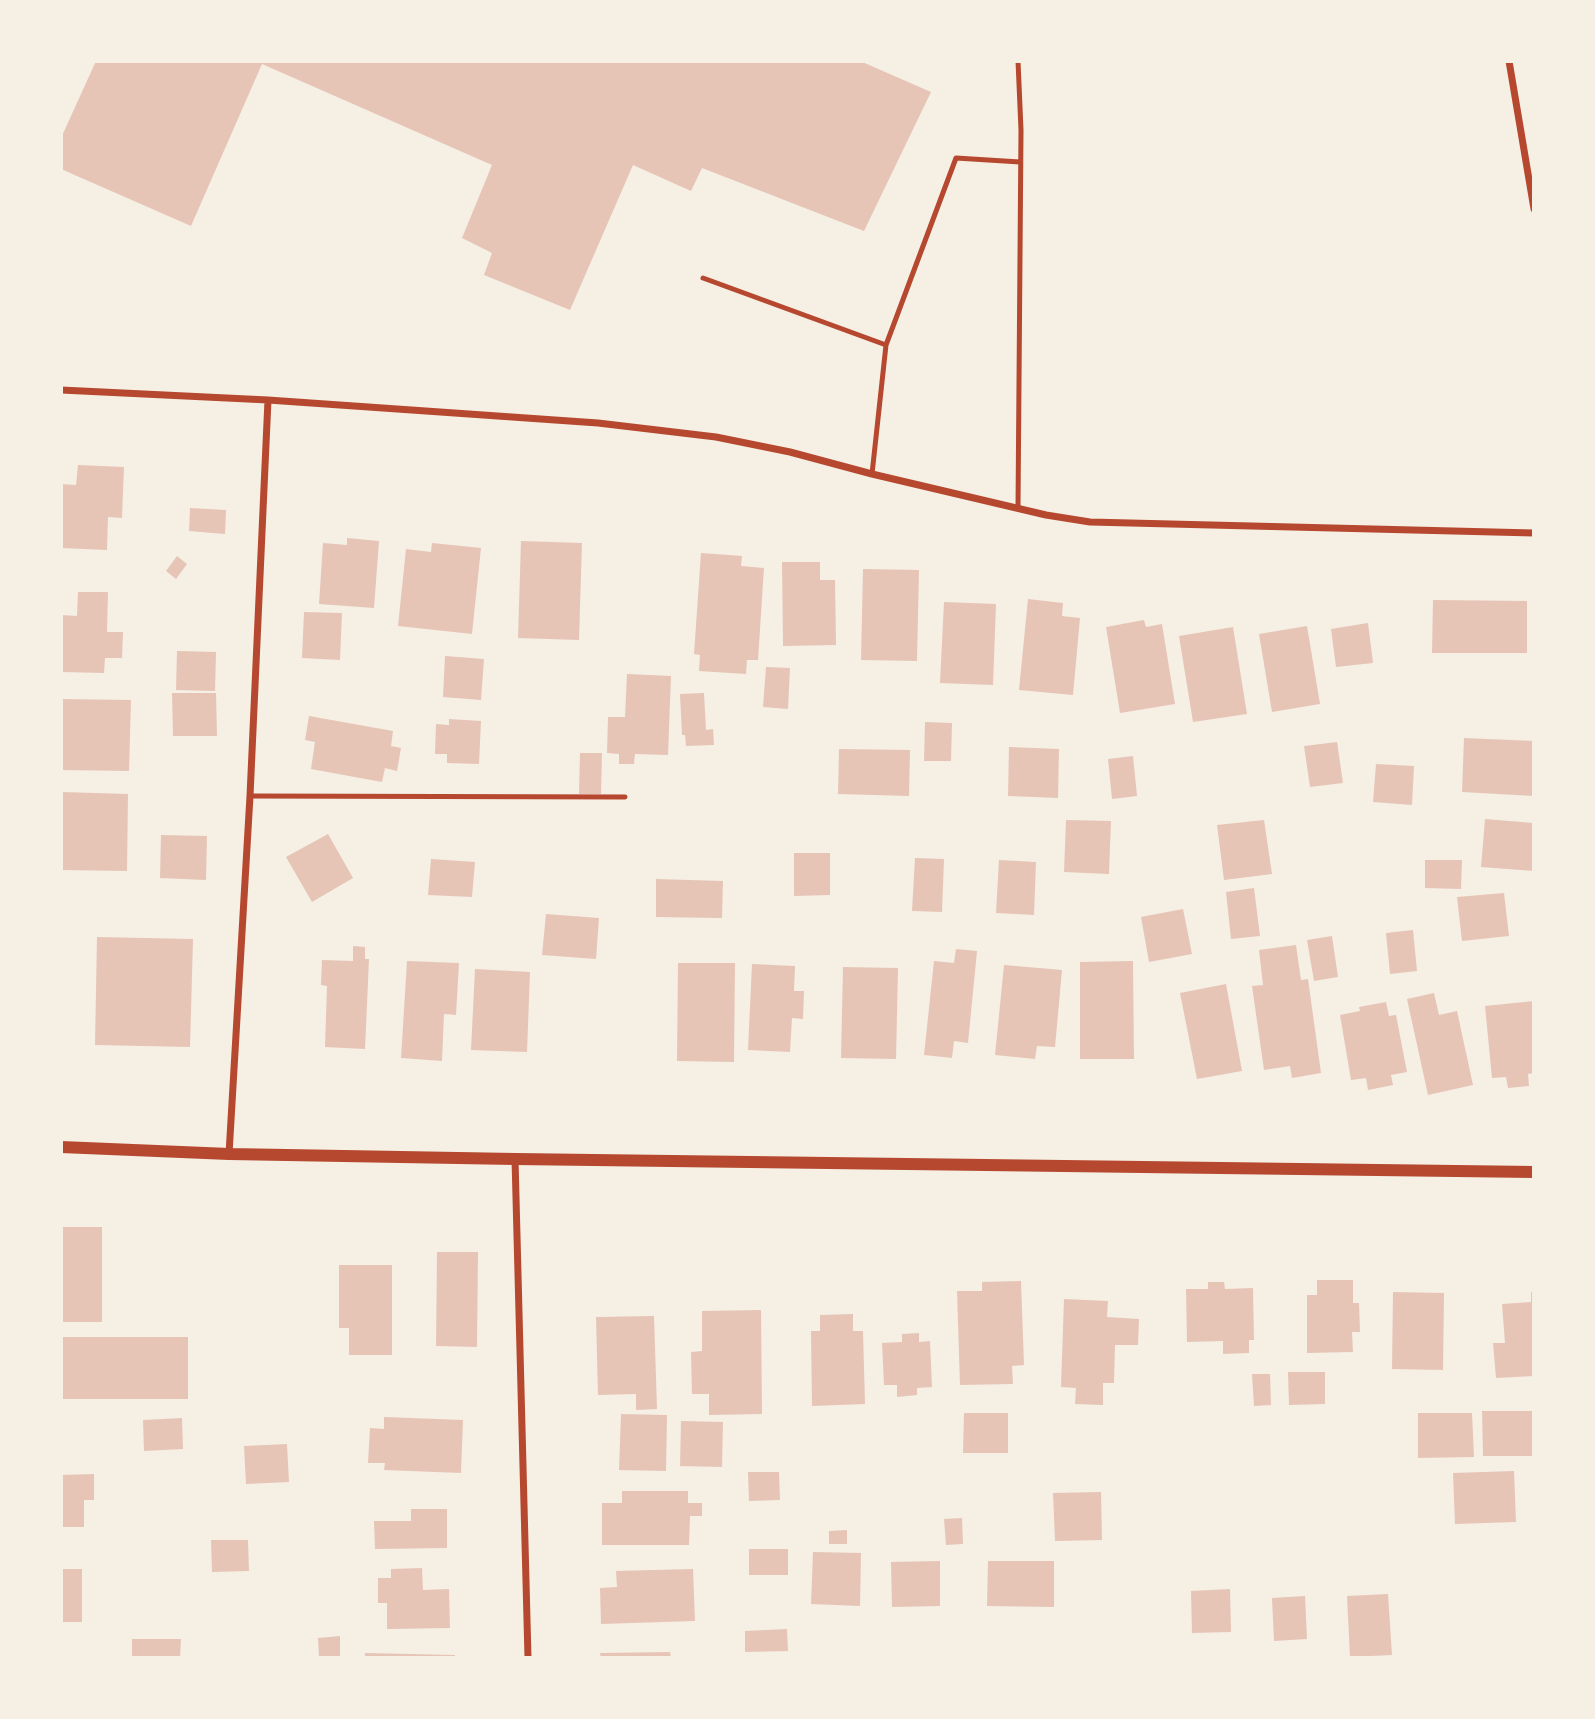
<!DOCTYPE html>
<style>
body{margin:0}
#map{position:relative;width:1595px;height:1719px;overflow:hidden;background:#f6efe4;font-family:"PT Sans Narrow",sans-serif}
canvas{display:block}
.frame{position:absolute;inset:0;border:63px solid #f6efe4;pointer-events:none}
</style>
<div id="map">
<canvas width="1595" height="1719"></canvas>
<div class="frame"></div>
</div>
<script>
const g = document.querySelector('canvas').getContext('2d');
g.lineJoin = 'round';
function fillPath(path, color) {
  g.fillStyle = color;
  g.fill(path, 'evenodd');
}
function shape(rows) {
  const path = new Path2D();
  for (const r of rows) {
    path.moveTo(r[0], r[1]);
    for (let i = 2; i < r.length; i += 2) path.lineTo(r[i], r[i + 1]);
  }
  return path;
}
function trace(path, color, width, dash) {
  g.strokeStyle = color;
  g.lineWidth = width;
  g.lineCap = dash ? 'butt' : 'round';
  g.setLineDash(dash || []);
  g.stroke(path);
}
fillPath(shape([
 [96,61,860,61,931,92,864,231,702,168,691,191,633,165,570,310,484,275,492,253,462,238,492,165,262,64,191,226,61,169,61,138],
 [78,465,124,467,122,518,108,517,107,550,61,548,61,484,76,485],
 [190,508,226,510,225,534,189,531],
 [347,538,379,541,374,608,319,604,323,543,347,545],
 [521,541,582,543,579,640,518,638],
 [432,543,481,548,472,634,398,626,406,549,431,552],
 [701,553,742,556,741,566,764,568,758,660,747,660,746,674,699,671,700,655,694,654],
 [177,556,187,564,176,579,166,571],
 [782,562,820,562,820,580,835,580,836,645,783,646],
 [863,569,919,570,917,661,861,660],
 [78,592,108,592,107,632,123,632,122,658,105,658,104,673,61,672,61,615,77,616],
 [1028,599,1063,603,1062,616,1080,618,1073,695,1019,690],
 [1433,600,1527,601,1527,653,1432,653],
 [944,602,996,604,993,685,940,683],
 [304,612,342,613,340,660,302,658],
 [1144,620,1146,627,1162,624,1175,704,1120,713,1106,627],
 [1368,623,1373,663,1336,667,1331,629],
 [1307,626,1320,704,1272,712,1259,634],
 [1233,627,1247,714,1193,722,1179,636],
 [177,651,216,652,215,691,176,690],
 [445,656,484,659,481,700,443,697],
 [766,667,790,668,788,709,763,707],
 [627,674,671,676,668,755,635,754,634,764,619,764,619,754,607,753,608,717,625,717],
 [172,693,216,693,217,736,173,736],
 [704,693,706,730,713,729,714,745,686,746,685,735,682,735,680,694],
 [61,699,131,700,129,771,61,770],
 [309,716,393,731,391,746,401,748,397,771,385,768,382,782,311,769,315,742,305,740],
 [449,719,481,721,479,764,447,763,447,754,435,754,436,724,449,725],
 [925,722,952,723,951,761,924,761],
 [1464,738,1534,741,1534,796,1462,792],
 [1337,742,1343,783,1310,787,1304,746],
 [1009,747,1059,749,1058,798,1008,796],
 [839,749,910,750,909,796,838,794],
 [580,753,602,753,601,794,579,794],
 [1133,756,1137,796,1112,799,1108,759],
 [1376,764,1414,766,1412,805,1373,802],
 [61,792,128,794,127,871,61,870],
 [1485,819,1534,823,1534,871,1481,867],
 [1066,820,1111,821,1109,874,1064,872],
 [1264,820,1272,874,1224,880,1217,825],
 [328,834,353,878,312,902,286,857],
 [161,835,207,836,206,880,160,878],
 [794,853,830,853,830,895,794,896],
 [915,858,944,859,942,912,912,911],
 [431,859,475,862,472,897,428,895],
 [999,860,1036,862,1034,915,996,913],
 [1425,860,1462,860,1461,889,1425,888],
 [656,879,723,881,722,918,656,917],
 [1254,888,1260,936,1231,939,1226,892],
 [1504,893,1509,936,1462,941,1457,897],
 [1183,909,1192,954,1149,962,1141,917],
 [546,914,599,918,596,959,542,955],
 [1413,930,1417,971,1390,974,1386,933],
 [1332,936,1338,977,1314,981,1307,940],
 [97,937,193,939,190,1047,95,1045],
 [1296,945,1301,980,1308,979,1321,1073,1292,1078,1290,1066,1264,1070,1252,986,1263,985,1259,950],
 [353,946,365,947,365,959,369,959,365,1049,325,1047,327,986,321,985,322,960,353,961],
 [956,949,977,951,968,1043,954,1041,952,1058,924,1055,934,961,954,963],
 [407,961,459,963,456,1015,444,1014,442,1061,401,1058],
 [1133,961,1134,1059,1080,1059,1080,962],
 [678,963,735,963,734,1062,677,1061],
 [752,964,795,966,794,991,804,991,803,1019,792,1018,790,1052,748,1050],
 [1004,965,1062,970,1055,1047,1037,1046,1035,1059,995,1055],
 [843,967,898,968,896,1059,841,1058],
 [475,969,530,972,527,1052,471,1050],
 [1226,984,1242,1071,1197,1079,1180,993],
 [1434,993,1439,1015,1457,1011,1473,1085,1428,1095,1407,999],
 [1534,1001,1534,1073,1528,1074,1529,1086,1508,1088,1506,1077,1492,1078,1485,1006],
 [1386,1002,1389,1016,1396,1015,1407,1072,1391,1075,1393,1085,1368,1090,1366,1078,1351,1080,1340,1015,1360,1011,1359,1007],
 [61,1227,102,1227,102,1322,61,1322],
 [437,1252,478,1252,477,1347,436,1346],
 [339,1265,392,1265,392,1355,349,1355,349,1328,339,1328],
 [1317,1280,1353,1280,1353,1303,1359,1303,1360,1332,1352,1332,1353,1352,1307,1353,1307,1295,1317,1295],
 [1021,1281,1024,1365,1012,1366,1013,1384,960,1385,957,1291,982,1291,982,1282],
 [1208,1282,1224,1282,1225,1289,1253,1288,1254,1340,1249,1340,1249,1353,1223,1354,1223,1341,1187,1342,1186,1289,1208,1289],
 [1393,1292,1444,1293,1443,1370,1392,1369],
 [1531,1292,1534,1292,1534,1376,1496,1378,1493,1343,1505,1343,1502,1304,1531,1302],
 [1064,1299,1108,1301,1107,1317,1139,1319,1138,1345,1115,1345,1114,1383,1103,1383,1103,1405,1075,1404,1076,1388,1061,1387],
 [761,1310,762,1414,709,1415,709,1394,692,1394,691,1352,702,1351,702,1311],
 [853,1314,853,1331,863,1331,865,1404,812,1406,811,1331,820,1331,820,1315],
 [654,1316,657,1409,636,1410,636,1394,598,1395,596,1317],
 [919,1333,919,1342,930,1341,932,1387,917,1388,917,1395,897,1397,897,1385,884,1385,882,1343,902,1342,902,1334],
 [61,1337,188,1337,188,1399,61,1399],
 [1288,1372,1325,1372,1325,1404,1289,1405],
 [1252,1374,1270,1374,1271,1405,1254,1406],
 [1482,1411,1532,1411,1532,1456,1483,1456],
 [964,1413,1008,1413,1008,1453,963,1453],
 [1418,1413,1472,1413,1474,1457,1418,1458],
 [621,1414,667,1415,666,1471,619,1470],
 [384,1417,463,1420,461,1473,384,1470,385,1463,368,1463,370,1428,384,1429],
 [182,1418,183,1449,144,1451,143,1420],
 [681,1421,723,1422,722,1467,680,1466],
 [287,1444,289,1482,246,1484,244,1446],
 [1514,1471,1516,1522,1455,1524,1453,1473],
 [748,1472,779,1472,780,1500,749,1501],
 [94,1474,94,1500,84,1500,84,1527,61,1527,61,1475],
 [622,1491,688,1491,688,1503,702,1503,702,1516,690,1516,689,1545,602,1545,602,1503,622,1503],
 [1101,1492,1102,1540,1055,1541,1053,1493],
 [411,1509,447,1509,447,1548,375,1549,374,1521,411,1521],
 [962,1518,963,1544,946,1545,944,1519],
 [847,1530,847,1544,829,1544,829,1531],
 [211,1540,248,1540,249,1571,212,1572],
 [749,1549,788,1549,788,1575,749,1575],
 [813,1552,861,1553,860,1606,811,1604],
 [940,1561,940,1606,892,1607,891,1562],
 [988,1561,1054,1561,1054,1607,987,1606],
 [422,1568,423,1590,449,1589,450,1628,387,1629,387,1603,378,1603,378,1578,391,1578,391,1569],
 [61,1569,82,1569,82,1622,61,1622],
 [693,1569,695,1621,601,1624,600,1588,617,1587,616,1571],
 [1230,1589,1231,1632,1192,1633,1191,1591],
 [1388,1594,1392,1655,1350,1657,1347,1596],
 [1305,1596,1307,1639,1274,1641,1272,1598],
 [787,1629,788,1651,745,1652,745,1631],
 [340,1636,340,1656,319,1657,318,1638],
 [132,1639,181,1639,180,1658,132,1658],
 [670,1652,671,1658,601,1658,600,1653],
 [365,1653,455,1655,455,1658,365,1658]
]), '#e6c5b7');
trace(shape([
 [1018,61,1021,130,1018,508],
 [703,278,886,345,872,474],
 [886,345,956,158,1020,162],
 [250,796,625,797]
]), '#b5482f', 5);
trace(shape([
 [1509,61,1534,209],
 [61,390,268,400,598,423,716,437,790,452,872,474,1046,515,1090,522,1534,533],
 [229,1154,250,796,268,400],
 [515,1159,528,1658]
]), '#b5482f', 7);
trace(shape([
 [61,1147,229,1154,515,1159,1534,1172]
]), '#b5482f', 12);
</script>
